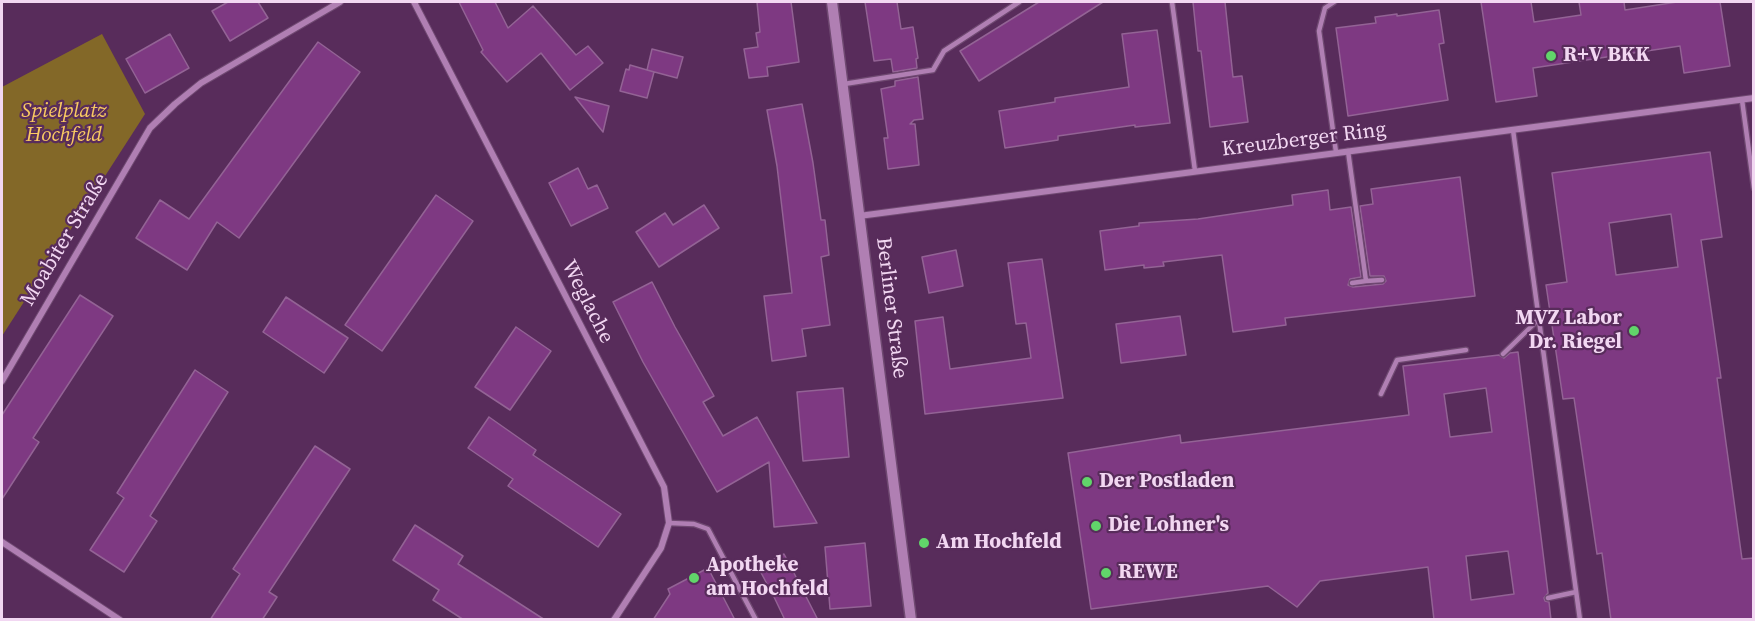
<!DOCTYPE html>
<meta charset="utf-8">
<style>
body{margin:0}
#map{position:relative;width:1755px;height:621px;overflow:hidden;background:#582c5b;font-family:"Source Serif 4",serif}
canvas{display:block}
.frame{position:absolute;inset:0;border:3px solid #f2d7f2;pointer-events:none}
</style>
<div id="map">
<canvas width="1755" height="621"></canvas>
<div class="frame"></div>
</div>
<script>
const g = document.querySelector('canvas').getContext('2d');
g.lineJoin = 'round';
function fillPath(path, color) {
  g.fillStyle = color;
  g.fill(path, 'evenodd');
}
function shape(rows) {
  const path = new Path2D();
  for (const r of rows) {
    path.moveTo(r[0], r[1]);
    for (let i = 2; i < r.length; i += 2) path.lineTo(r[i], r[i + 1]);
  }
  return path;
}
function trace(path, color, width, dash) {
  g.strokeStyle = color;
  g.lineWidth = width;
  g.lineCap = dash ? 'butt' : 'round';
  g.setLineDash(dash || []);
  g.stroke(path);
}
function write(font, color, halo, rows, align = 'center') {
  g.font = font + ' "Source Serif 4",serif';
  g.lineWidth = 4.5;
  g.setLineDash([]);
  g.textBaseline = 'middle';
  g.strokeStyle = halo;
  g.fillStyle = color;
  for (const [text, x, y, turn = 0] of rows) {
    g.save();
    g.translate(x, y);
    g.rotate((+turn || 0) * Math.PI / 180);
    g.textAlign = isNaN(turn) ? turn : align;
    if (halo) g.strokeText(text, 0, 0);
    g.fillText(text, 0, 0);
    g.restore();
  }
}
fillPath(shape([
 [102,34,145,114,2,336,2,87]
]), '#836828');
const building = shape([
 [228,2,258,2,268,18,230,41,212,11,228,2],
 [459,2,495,2,508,28,533,6,576,55,588,46,603,63,570,90,541,53,507,82,481,52,483,50,459,2],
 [757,2,791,2,799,62,767,67,768,76,749,78,744,49,758,47,756,33,760,32,757,2],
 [865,2,897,2,901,29,913,27,918,58,916,59,917,68,893,72,891,59,874,61,865,2],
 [1039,2,1103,2,979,81,960,51,1039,2],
 [1193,2,1225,2,1233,77,1242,76,1248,122,1210,127,1201,51,1198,51,1193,2],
 [1481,2,1531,2,1534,22,1581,15,1579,2,1624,2,1625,10,1677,2,1720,2,1730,66,1684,73,1680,46,1533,68,1537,96,1496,102,1481,2],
 [1439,10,1444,43,1439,44,1448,100,1348,116,1336,28,1376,23,1375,17,1397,14,1397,16,1439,10],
 [1157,30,1170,123,1135,127,1135,125,1058,136,1058,140,1005,148,999,111,1055,102,1055,98,1129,87,1122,34,1157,30],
 [170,34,189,68,145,93,126,59,170,34],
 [318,42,360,72,239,238,217,222,187,270,136,238,160,200,189,219,318,42],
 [652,49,683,57,677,78,647,70,652,49],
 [630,65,654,72,647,98,620,91,626,69,629,70,630,65],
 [918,77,923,119,914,120,910,124,915,124,919,165,888,169,884,138,888,138,881,89,895,86,895,81,918,77],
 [575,97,609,106,603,132,575,97],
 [802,104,813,163,821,220,825,220,829,255,821,257,830,325,802,329,806,356,772,361,764,296,792,293,777,166,767,110,802,104],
 [1710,152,1722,237,1701,240,1721,378,1717,378,1742,559,1754,558,1754,620,1611,620,1602,553,1597,554,1574,398,1563,399,1546,285,1567,282,1552,173,1710,152],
 [1671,214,1678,267,1616,275,1609,223,1671,214],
 [578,168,588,189,597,185,608,208,571,226,549,183,578,168],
 [1460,177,1475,296,1285,318,1286,325,1233,332,1222,255,1163,262,1164,266,1144,268,1144,265,1105,270,1100,231,1139,226,1139,223,1198,219,1293,205,1292,195,1328,190,1330,210,1351,207,1361,277,1350,279,1348,285,1353,287,1383,284,1386,281,1384,276,1370,276,1360,206,1373,204,1371,189,1460,177],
 [436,195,473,221,382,351,345,325,436,195],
 [704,205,719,228,659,267,636,232,665,213,673,225,704,205],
 [956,250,963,286,929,293,922,257,956,250],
 [1042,259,1063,398,925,414,915,321,943,317,950,369,1031,358,1026,323,1016,324,1008,263,1042,259],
 [652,282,675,327,714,396,703,402,723,436,757,417,817,523,774,527,769,462,717,492,643,362,613,302,652,282],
 [80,295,113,316,33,438,39,442,2,499,2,415,80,295],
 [286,297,348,338,324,373,263,332,286,297],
 [1180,316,1186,355,1121,363,1116,324,1180,316],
 [516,327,551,351,510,410,475,387,516,327],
 [1518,352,1548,593,1544,598,1545,601,1549,602,1551,620,1434,620,1428,567,1320,581,1297,607,1268,586,1091,609,1068,453,1180,435,1181,443,1409,415,1403,366,1499,355,1504,358,1510,353,1518,352],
 [1486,388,1492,432,1450,437,1444,394,1486,388],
 [1508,551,1514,594,1471,600,1466,556,1508,551],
 [195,370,228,392,150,516,157,521,124,572,90,550,124,498,117,493,195,370],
 [843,388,849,457,803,461,797,392,843,388],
 [489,417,536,450,533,455,621,514,598,547,508,486,513,479,468,448,489,417],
 [315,446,350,469,269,592,277,597,262,620,210,620,240,574,233,569,315,446],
 [415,525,463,556,458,564,545,620,464,620,433,600,439,590,393,560,415,525],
 [865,543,871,606,830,609,825,547,865,543],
 [784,554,795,575,818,620,785,620,775,599,758,567,784,554],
 [708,568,735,620,653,620,670,594,668,589,708,568]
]);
fillPath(building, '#7e3982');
trace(building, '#936395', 1.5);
const service = shape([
 [1172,2,1195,171],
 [1334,2,1325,8,1319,31,1336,152],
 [844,84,933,70,944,51,1019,2],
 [1742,100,1754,188],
 [1513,130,1580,620],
 [1348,151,1366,281,1382,280],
 [1352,283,1366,281],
 [1503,354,1539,319],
 [1381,394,1397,360,1466,350],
 [669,523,694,524,708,529,756,620],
 [1548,598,1576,592]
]);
const minor = shape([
 [414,2,664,487,669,523,661,548,614,620],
 [859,216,1754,98],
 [2,381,150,128,175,104,201,83,340,2],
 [2,542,120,620]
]);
const tertiary = shape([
 [832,2,911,620]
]);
trace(service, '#6f4971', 7);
trace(minor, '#6f4971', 8);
trace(tertiary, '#6f4971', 13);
trace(service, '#b07fb3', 4.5);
trace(minor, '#b07fb3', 6);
trace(tertiary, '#b07fb3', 10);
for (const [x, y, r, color] of [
 [1551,56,6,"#61d56a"],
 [1634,331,6,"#61d56a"],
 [1087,482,6,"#61d56a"],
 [1096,526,6,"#61d56a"],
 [924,543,6,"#61d56a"],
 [1106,573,6,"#61d56a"],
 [694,578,6,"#61d56a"]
]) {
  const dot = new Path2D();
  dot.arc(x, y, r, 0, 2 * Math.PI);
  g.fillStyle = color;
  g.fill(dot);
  trace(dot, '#582c5b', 2);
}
write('bold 21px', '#f2d7f2', '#582c5b', [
 ["R+V BKK",1563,56],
 ["MVZ Labor",1622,319,"right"],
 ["Dr. Riegel",1622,343,"right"],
 ["Der Postladen",1099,482],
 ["Die Lohner's",1108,526],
 ["Am Hochfeld",936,543],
 ["Apotheke",706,566],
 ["am Hochfeld",706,590],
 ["REWE",1118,573]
], 'left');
write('italic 21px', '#f9ca62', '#582c5b', [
 ["Spielplatz",64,112],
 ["Hochfeld",64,136]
]);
write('21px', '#f2d7f2', '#582c5b', [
 ["Kreuzberger Ring",1304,140,-7],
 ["Moabiter Straße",65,240,-59],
 ["Weglache",587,302,63],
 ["Berliner Straße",891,308,83]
]);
</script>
